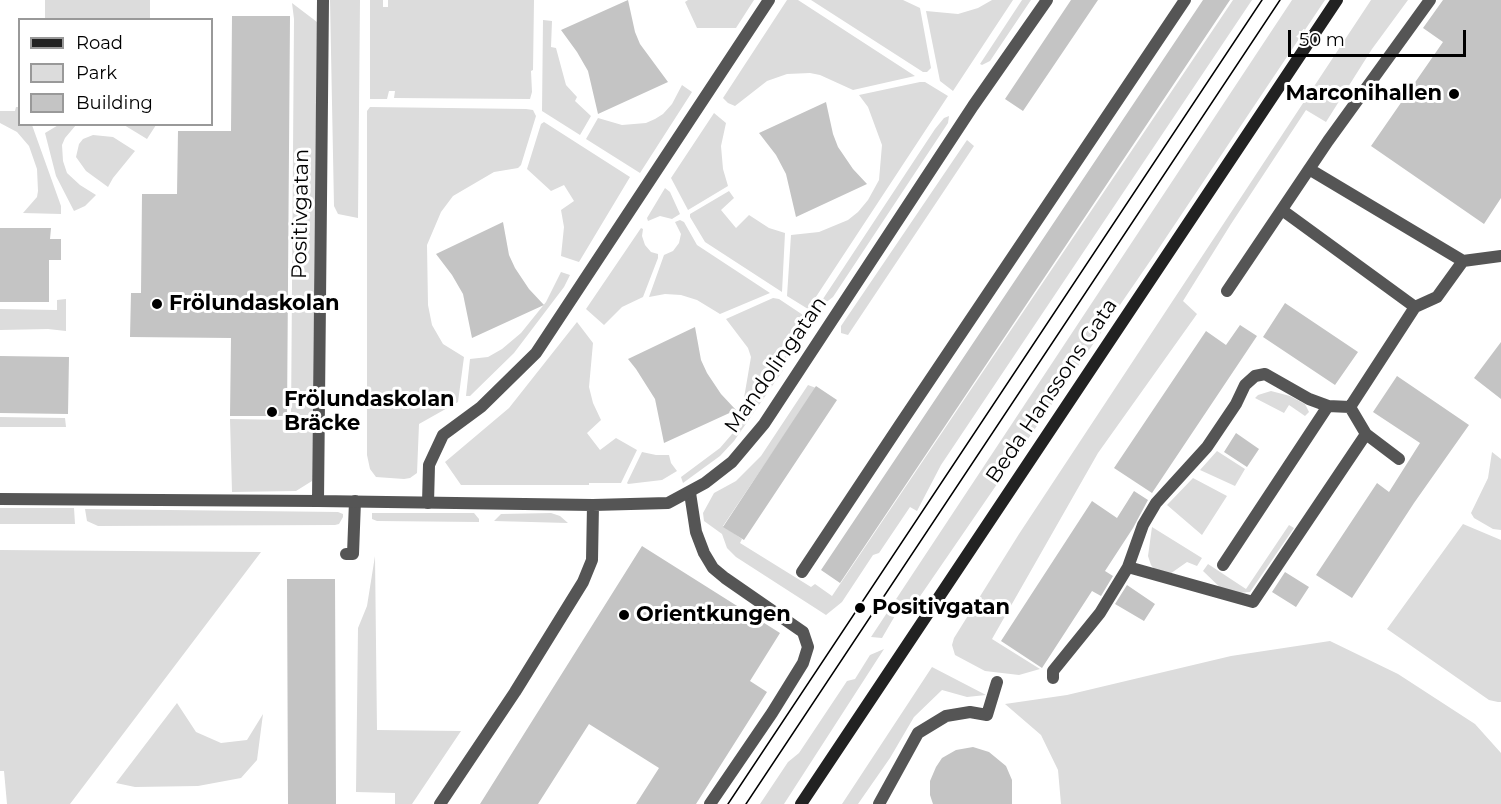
<!DOCTYPE html>
<meta charset="utf-8">
<style>
body{margin:0}
#map{position:relative;width:1501px;height:804px;overflow:hidden;background:#fff;font-family:Montserrat,sans-serif}
canvas{display:block}
.legend{position:absolute;left:18px;top:18px;width:195px;height:108px;box-sizing:border-box;background:#fff;border:2px solid #999;margin:0;padding:8px 10px;list-style:none;font-size:18px;color:#000}
.legend li{display:flex;align-items:center;gap:12px;height:30px}
.legend b{width:30px;border:2px solid #999}
.scale{position:absolute;left:1288px;top:30px;width:178px;height:27px;box-sizing:border-box;border:3px solid #000;border-top:0;padding-left:8px;font-size:18px;line-height:21px;white-space:nowrap;color:#000;-webkit-text-stroke:4px #fff;paint-order:stroke}
</style>
<div id="map">
<canvas width="1501" height="804"></canvas>
<ul class="legend">
<li><b style="height:8px;background:#222"></b>Road</li>
<li><b style="height:16px;background:#dcdcdc"></b>Park</li>
<li><b style="height:16px;background:#c4c4c4"></b>Building</li>
</ul>
<div class="scale">50 m</div>
</div>
<script>
const g = document.querySelector('canvas').getContext('2d');
g.lineJoin = 'round';
function fillPath(path, color) {
  g.fillStyle = color;
  g.fill(path, 'evenodd');
}
function shape(rows) {
  const path = new Path2D();
  for (const r of rows) {
    path.moveTo(r[0], r[1]);
    for (let i = 2; i < r.length; i += 2) path.lineTo(r[i], r[i + 1]);
  }
  return path;
}
function trace(path, color, width, dash) {
  g.strokeStyle = color;
  g.lineWidth = width;
  g.lineCap = dash ? 'butt' : 'round';
  g.setLineDash(dash || []);
  g.stroke(path);
}
function write(font, color, halo, rows, align = 'center') {
  g.font = font + ' Montserrat,sans-serif';
  g.lineWidth = 6;
  g.setLineDash([]);
  g.textBaseline = 'middle';
  g.strokeStyle = halo;
  g.fillStyle = color;
  for (const [text, x, y, turn = 0] of rows) {
    g.save();
    g.translate(x, y);
    g.rotate((+turn || 0) * Math.PI / 180);
    g.textAlign = isNaN(turn) ? turn : align;
    if (halo) g.strokeText(text, 0, 0);
    g.fillText(text, 0, 0);
    g.restore();
  }
}
fillPath(shape([
 [45,0,150,0,150,19,45,19],
 [330,0,360,0,358,218,338,214,334,206],
 [370,0,383,0,383,7,388,7,388,0,534,0,533,70,531,71,532,92,530,99,394,98,395,91,389,91,387,99,370,99],
 [688,0,754,0,736,28,697,28,685,2],
 [787,0,798,0,915,76,853,90,820,75,810,73,787,74,767,81,735,106,728,103,723,98],
 [811,0,903,0,920,8,931,68,927,72,923,72],
 [992,0,1013,0,953,91,940,81,926,11,958,14,978,8],
 [1022,0,1031,0,990,61,982,65,980,64],
 [1233,0,1252,0,941,465,917,511,910,507,879,553,873,555,842,602,826,615,736,557,727,548,722,534,704,521,703,513,714,493,736,481,761,456,808,385,816,388,723,526,742,539,740,543,811,587,815,584,832,596],
 [1292,0,1325,0,1157,251,912,608,896,614,882,638,871,637],
 [1371,0,1408,0,1372,49,1326,122,1306,110,1231,224,1183,301,1197,314,1098,453,992,639,1040,669,1019,675,985,671,955,655,952,645,954,638,1019,534],
 [292,3,317,22,312,481,296,491,232,492,230,419,291,420,294,19],
 [543,20,552,21,551,47,556,48,566,85,577,97,575,101,591,116,580,135,542,111],
 [920,82,925,82,948,96,808,309,787,296,791,235,819,232,848,220,858,212,868,200,879,180,882,145,868,107,859,95],
 [682,85,692,92,640,173,586,139,598,118,622,125,646,123,655,119,663,114,672,104],
 [16,107,19,107,20,124,32,125,61,206,61,214,23,213,37,197,38,191,37,169,29,146,17,132,0,123,0,111,15,111],
 [370,107,526,109,533,110,536,116,521,165,518,168,494,172,453,196,441,212,427,245,428,305,432,325,443,344,464,357,458,402,419,424,417,473,410,478,404,479,376,477,370,469,367,455,367,111],
 [714,113,726,123,721,146,723,169,728,186,688,210,671,178],
 [949,116,948,123,833,297,815,311,935,129,944,118],
 [544,122,630,177,579,262,561,256,564,227,561,210,574,201,564,185,551,191,527,169,541,124],
 [60,124,76,125,65,138,62,145,63,161,67,173,80,185,96,195,85,206,74,211,56,176,45,133],
 [124,125,156,124,156,125,147,139],
 [93,135,113,137,135,151,113,178,108,187,86,171,76,157,79,144,83,139],
 [967,140,974,146,848,335,841,333,841,326],
 [665,188,670,192,680,214,672,219,660,216,648,221,647,218],
 [729,191,734,198,721,210,736,228,749,215,769,228,785,233,782,292,705,242,690,217,690,214],
 [680,220,684,222,697,245,770,293,720,314,697,300,681,295,665,294,649,297,664,255,673,251,679,243,681,234,675,222],
 [641,228,643,229,642,236,645,245,651,252,658,254,658,258,643,297,622,307,604,325,586,309],
 [561,272,570,275,564,287,514,353,470,396,466,396,470,359,488,357,502,349,521,333,546,302],
 [773,298,779,299,803,315,747,400,744,398,751,357,748,348,726,319],
 [66,299,66,331,48,329,0,330,0,309,57,310,57,300],
 [577,322,593,343,589,387,593,403,601,420,587,433,600,450,616,438,637,450,621,483,589,483,589,485,461,485,445,462,509,408],
 [787,353,784,369,734,441,720,456,683,483,681,477,720,448,732,434],
 [1271,391,1290,396,1305,404,1309,412,1305,416,1289,405,1284,413,1255,398,1258,395],
 [0,417,65,418,66,427,0,427],
 [1217,451,1245,469,1235,486,1200,470],
 [642,452,656,455,669,455,671,463,677,471,662,480,628,484,627,483],
 [1492,452,1501,459,1501,530,1493,529,1474,518,1471,513,1488,478],
 [1193,478,1227,496,1202,535,1167,505],
 [0,508,74,508,75,524,0,524],
 [85,509,338,512,343,514,343,517,339,524,335,525,98,526,87,521],
 [372,513,474,513,479,519,479,522,377,521,372,519],
 [551,513,560,516,568,523,494,521,501,514],
 [1463,524,1501,540,1501,702,1498,702,1489,700,1387,629],
 [1289,525,1294,528,1250,592,1227,594,1203,571,1208,564,1246,589],
 [1152,527,1202,558,1197,566,1187,562,1167,576,1158,574,1151,565,1148,556],
 [0,550,261,552,70,804,7,804,4,771,0,771],
 [375,556,377,730,461,731,412,804,395,804,395,793,356,792,358,628,367,606],
 [1330,641,1398,674,1475,724,1501,753,1501,804,1061,804,1058,770,1041,735,1005,704,1067,695,1231,656],
 [884,649,784,804,760,804,788,762,799,753,847,681,855,679,870,655],
 [932,667,986,695,967,697,942,690,914,717,890,758,858,804,842,804],
 [177,703,196,732,221,743,247,740,263,714,257,760,241,778,198,786,135,787,116,783]
]), '#dcdcdc');
fillPath(shape([
 [628,0,635,32,640,44,668,82,598,114,588,71,577,52,561,30],
 [1071,0,1098,0,1023,111,1005,99],
 [1203,0,1230,0,840,583,821,570],
 [1443,0,1501,0,1501,198,1484,224,1371,146,1443,42,1423,28],
 [232,16,290,16,287,416,230,416,231,338,130,337,131,293,141,293,142,194,177,194,178,131,231,131],
 [826,102,833,134,838,147,853,169,867,184,796,217,786,174,776,155,759,133],
 [503,222,509,255,515,268,529,289,544,305,472,338,463,294,452,275,436,254],
 [0,228,51,228,50,239,61,239,61,260,49,260,49,302,0,302],
 [1285,303,1358,352,1335,385,1263,337],
 [1240,325,1257,336,1152,493,1114,468,1206,331,1226,345],
 [695,327,701,360,707,373,721,394,736,410,664,443,655,399,636,369,628,359],
 [1501,342,1501,399,1474,378],
 [0,356,69,357,68,414,0,413],
 [1397,376,1469,425,1414,503,1352,598,1316,575,1377,483,1389,492,1420,443,1373,412],
 [816,386,837,400,744,540,723,527],
 [1236,433,1259,449,1247,467,1224,452],
 [1134,491,1148,500,1133,528,1105,571,1113,576,1101,596,1092,591,1042,668,1001,641,1092,501,1117,518],
 [642,546,780,633,750,681,767,692,696,804,636,804,659,768,589,724,538,804,480,804],
 [1285,572,1309,587,1296,607,1272,592],
 [287,579,335,579,336,804,288,804],
 [1127,585,1155,604,1144,621,1115,604],
 [973,747,989,752,1006,766,1012,780,1012,804,933,804,930,795,930,781,936,767,942,758,956,750]
]), '#c4c4c4');
trace(shape([
 [1309,169,1463,261],
 [1282,210,1415,307],
 [1227,291,1328,141,1430,0],
 [1350,407,1415,307,1437,297,1463,261,1501,256],
 [690,493,696,532,704,553,713,568,725,578,803,632,808,647,803,663,772,713,710,804],
 [428,503,429,465,443,435,481,407,536,353,769,0],
 [346,554,353,554,355,501],
 [1223,565,1328,406],
 [1128,567,1253,602,1366,434],
 [802,572,899,426,1185,0],
 [1053,678,1053,671,1100,613,1128,567,1143,525,1156,503,1207,447,1236,404,1245,385,1255,376,1265,374,1309,399,1328,406,1350,407,1366,434,1399,459],
 [879,804,918,733,946,716,970,712,987,715,997,682]
]), '#555', 12);
trace(shape([
 [0,499,318,501,593,505],
 [318,501,323,0],
 [440,804,515,692,583,582,592,560,593,505,668,503,705,483,732,462,764,424,973,106,1047,0]
]), '#555', 12);
trace(shape([
 [801,804,1337,0]
]), '#222', 12);
trace(shape([
 [728,804,1262,0],
 [746,804,1280,0]
]), '#000', 1.5);
for (const [x, y, r, color] of [
 [1454,94,6,"#000"],
 [157,304,6,"#000"],
 [272,412,6,"#000"],
 [860,608,6,"#000"],
 [624,615,6,"#000"]
]) {
  const dot = new Path2D();
  dot.arc(x, y, r, 0, 2 * Math.PI);
  g.fillStyle = color;
  g.fill(dot);
  trace(dot, '#fff', 2);
}
write('bold 21px', '#000', '#fff', [
 ["Marconihallen",1442,94,"right"],
 ["Frölundaskolan",169,304],
 ["Frölundaskolan",284,400],
 ["Bräcke",284,424],
 ["Positivgatan",872,608],
 ["Orientkungen",636,615]
], 'left');
write('21px', '#000', '#fff', [
 ["Positivgatan",301,214,-89],
 ["Mandolingatan",776,365,-55],
 ["Beda Hanssons Gata",1052,391,-56]
]);
</script>
